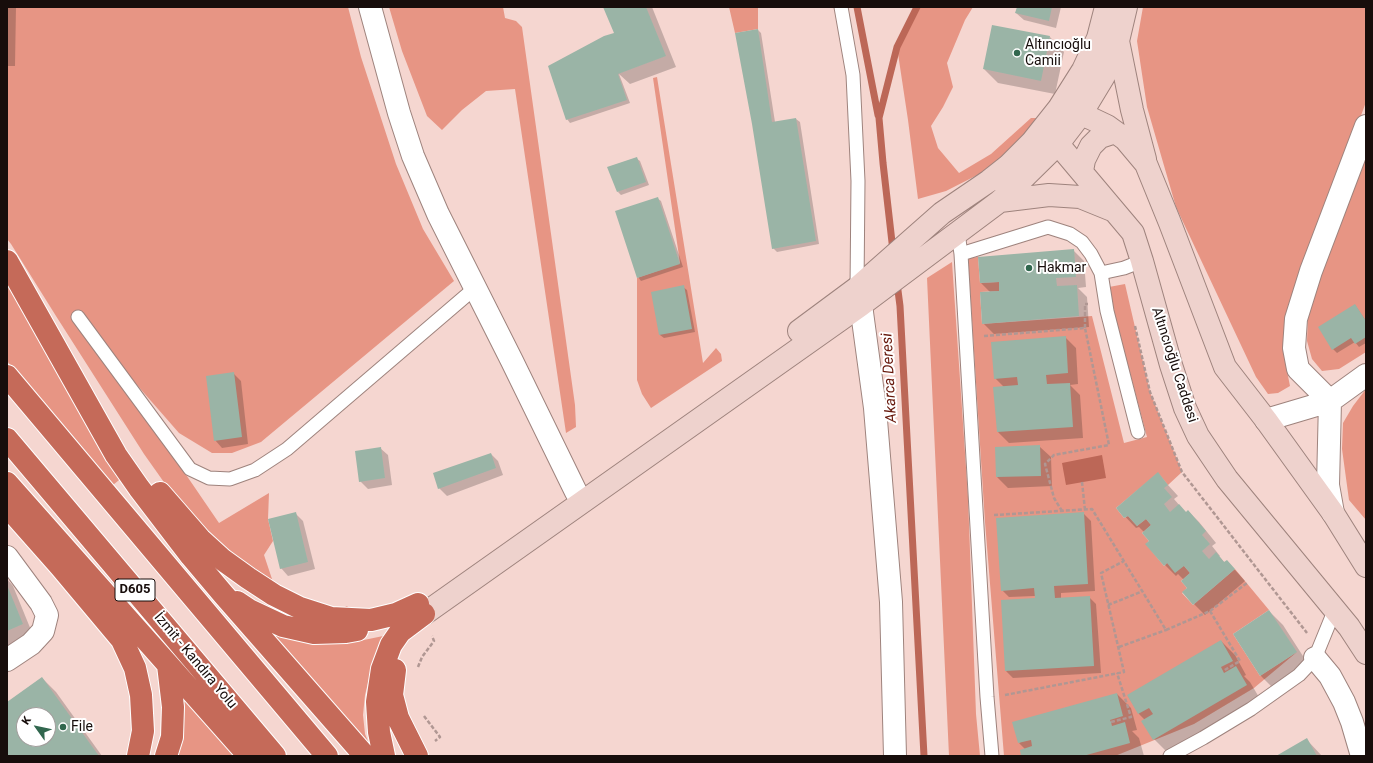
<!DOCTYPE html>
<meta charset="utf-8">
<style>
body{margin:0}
#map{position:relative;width:1373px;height:763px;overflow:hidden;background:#f5d6d0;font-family:Roboto,sans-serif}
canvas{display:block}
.frame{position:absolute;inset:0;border:8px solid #170d0b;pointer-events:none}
.north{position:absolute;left:16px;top:707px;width:40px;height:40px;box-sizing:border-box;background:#fff;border:1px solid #a29e9d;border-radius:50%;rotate:303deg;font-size:11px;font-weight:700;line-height:16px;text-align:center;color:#170d0b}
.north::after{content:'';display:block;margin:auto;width:14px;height:18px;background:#31674e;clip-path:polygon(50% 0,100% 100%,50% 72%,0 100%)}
</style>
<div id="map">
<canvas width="1373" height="763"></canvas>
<div class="frame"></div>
<div class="north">K</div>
</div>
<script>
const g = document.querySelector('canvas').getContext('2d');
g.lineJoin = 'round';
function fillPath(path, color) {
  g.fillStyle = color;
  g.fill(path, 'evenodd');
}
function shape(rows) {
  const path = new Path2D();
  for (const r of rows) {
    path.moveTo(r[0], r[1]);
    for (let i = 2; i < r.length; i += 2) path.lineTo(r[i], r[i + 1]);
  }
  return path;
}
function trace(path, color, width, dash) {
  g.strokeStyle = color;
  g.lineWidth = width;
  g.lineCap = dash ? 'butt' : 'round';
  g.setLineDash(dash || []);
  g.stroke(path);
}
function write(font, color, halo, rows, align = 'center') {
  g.font = font + ' Roboto,sans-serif';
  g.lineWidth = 4;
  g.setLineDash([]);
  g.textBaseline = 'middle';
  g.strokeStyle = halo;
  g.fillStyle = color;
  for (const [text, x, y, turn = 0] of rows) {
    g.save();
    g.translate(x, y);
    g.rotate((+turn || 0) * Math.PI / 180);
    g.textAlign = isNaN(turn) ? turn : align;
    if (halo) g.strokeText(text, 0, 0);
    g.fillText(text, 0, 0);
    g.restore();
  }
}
fillPath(shape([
 [7,7,348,7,361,57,396,164,423,229,454,281,261,442,232,453,212,453,179,433,81,321,219,523,269,493,268,519,273,541,264,555,274,585,334,612,347,606,355,615,331,614,269,588,215,549,202,536,144,454,56,316,11,244,7,239],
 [389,7,503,7,505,18,516,21,522,27,575,405,576,427,566,433,515,89,486,91,462,110,442,130,427,116,402,51],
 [729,7,758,7,758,29,735,33],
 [917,7,973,7,965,20,947,63,953,87,943,107,931,126,938,148,959,173,991,154,1031,118,1041,118,995,166,946,191,918,199,908,120,897,47],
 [1143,7,1366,7,1366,102,1291,305,1284,337,1286,366,1290,386,1278,393,1268,394,1256,377,1176,207,1147,107,1137,41],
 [657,77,703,363,716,348,721,354,722,361,651,408,642,394,637,380,637,278,680,263,653,78],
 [1366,152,1366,352,1339,369,1322,371,1312,359,1307,341,1308,315,1328,254],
 [978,257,980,283,999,282,999,291,980,292,982,324,1092,316,1124,443,1147,437,1113,309,1109,287,1125,284,1150,392,1182,472,1168,485,1158,473,1116,508,1124,518,1128,516,1137,526,1146,519,1151,525,1142,533,1149,541,1146,544,1164,566,1167,563,1184,566,1190,573,1181,581,1187,588,1182,593,1193,605,1235,569,1269,610,1233,634,1260,676,1297,652,1254,688,1194,724,1115,756,1004,756,985,522,968,258],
 [952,262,968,497,976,714,980,756,949,756,927,278],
 [7,278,124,476,113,485,7,361],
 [1366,389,1366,520,1349,500,1342,449,1343,423,1353,406],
 [255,624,324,642,359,641,388,635,373,663,365,695,363,715,365,734,374,756],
 [181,690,241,756,176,756]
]), '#e79584');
fillPath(shape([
 [1102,455,1106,478,1066,485,1062,463]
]), '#bc6757');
fillPath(shape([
 [7,7,16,7,15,66,7,66],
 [604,7,652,7,676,67,630,84,619,74,630,103,570,123,567,119,615,34],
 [1018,7,1061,7,1056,28,1024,20,1016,13],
 [758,30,761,33,775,122,796,119,800,122,819,244,777,252,773,248],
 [1050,37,1064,52,1055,94,998,83,984,69],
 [636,158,640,161,649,185,621,195,618,192],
 [657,198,661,201,683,267,641,281,638,277],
 [1073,250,1084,261,1086,287,1078,288,1087,297,1089,327,994,334,983,323,990,292,981,283],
 [683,287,687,290,695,332,664,338,660,335,652,293],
 [1355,305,1366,321,1366,343,1359,347,1355,342,1337,353,1333,349],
 [1065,337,1076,348,1078,384,1070,385,1080,395,1083,438,1009,443,998,432,995,388,1004,387,995,378],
 [234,374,241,381,248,444,222,448,215,440],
 [1040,447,1051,457,1052,486,1008,488,997,477],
 [380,448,388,455,392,485,368,489,360,481],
 [491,454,498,461,503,475,447,496,439,488],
 [1158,474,1178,496,1174,499,1186,513,1188,511,1199,522,1216,543,1212,546,1220,556,1219,556,1225,563,1227,561,1245,581,1205,615,1194,604,1184,580,1178,574,1176,576,1165,565,1147,544,1150,541,1144,532,1139,527,1136,528,1117,508],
 [296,514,303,521,315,569,288,576,281,568],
 [1084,514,1091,521,1095,591,1061,593,1061,599,1089,597,1096,604,1101,673,1013,678,1006,671,1036,599,1035,596,1009,597,1002,590],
 [7,579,13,586,33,635,7,646],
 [1269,611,1283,625,1310,667,1275,690,1261,676,1234,634],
 [1221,641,1235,655,1246,675,1244,676,1250,682,1260,699,1168,753,1154,739,1145,720,1139,714,1128,696],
 [42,678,56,692,102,756,7,756,7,703],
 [24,715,48,715,48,739,24,739],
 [1117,694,1131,708,1137,730,1132,731,1139,738,1144,756,1022,756,1025,749,1019,743],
 [1307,740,1322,756,1278,756]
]), '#0003');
trace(shape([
 [857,7,878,115],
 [893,251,883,163,879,118,897,47,917,7],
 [897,283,900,306,924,756]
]), '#bc6757', 7);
fillPath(shape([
 [603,7,646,7,666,56,618,74,627,100,566,120,548,66,604,36,614,33],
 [1017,7,1052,7,1049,21,1015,13],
 [992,25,1050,36,1041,81,983,69],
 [758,29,772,122,796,118,816,241,772,249,752,124,735,33],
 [637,157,646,182,617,192,607,167],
 [658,197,680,264,637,278,615,211],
 [1074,249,1076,277,1056,278,1057,286,1077,285,1079,316,982,324,980,292,999,291,999,282,980,283,978,257],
 [684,285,692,329,659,335,651,292],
 [1355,304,1366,321,1366,337,1355,344,1351,338,1332,350,1318,327],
 [1066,336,1068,373,1046,375,1047,384,1070,383,1073,427,997,432,993,387,1018,385,1017,377,994,379,991,342],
 [234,372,242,437,214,441,206,376],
 [1040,445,1041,476,996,477,995,447],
 [381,447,385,478,359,482,355,451],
 [491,453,496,468,438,489,433,473],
 [1158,472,1168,485,1164,488,1172,497,1164,504,1170,512,1179,504,1186,512,1188,510,1206,531,1202,535,1210,544,1202,551,1209,559,1216,552,1224,562,1227,560,1235,569,1193,605,1182,592,1187,588,1181,581,1190,573,1184,566,1175,573,1167,563,1164,566,1145,544,1149,541,1142,533,1151,525,1146,519,1137,526,1128,516,1124,518,1116,508],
 [296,512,308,562,280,569,268,519],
 [1084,512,1088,584,1054,586,1055,598,1090,596,1094,666,1005,671,1001,600,1035,598,1034,588,1001,591,996,518],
 [7,585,23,624,7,631],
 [1269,610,1297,652,1260,676,1233,634],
 [1221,640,1233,661,1221,667,1224,673,1236,666,1247,685,1153,740,1141,721,1153,714,1149,708,1138,714,1127,695],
 [42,677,99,756,7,756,7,702],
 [24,715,48,715,48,739,24,739],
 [1117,693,1123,716,1110,720,1111,722,1112,726,1125,722,1130,743,1083,756,1021,756,1020,750,1032,746,1031,740,1018,743,1012,722],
 [1307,738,1317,756,1276,756]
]), '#9ab4a6');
const lane = shape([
 [841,7,853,75,858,181,857,288],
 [958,233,961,254,987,697,992,756],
 [961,254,1048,227,1070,234,1082,242,1091,254,1101,273,1107,311,1138,432],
 [1101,273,1124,268,1142,261],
 [78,317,190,469,209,478,230,479,255,470,287,449,475,288],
 [1170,756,1203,738,1251,709,1299,675,1315,658,1335,609]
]);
const street = shape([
 [370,7,399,113,413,156,438,214,512,361,576,492],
 [861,305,875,408,891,602,895,756],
 [1266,420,1330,401,1366,375],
 [1333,513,1328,485,1330,401,1298,369,1294,348,1296,319,1311,271,1366,126],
 [7,557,41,603,47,615,43,631,31,644,7,660],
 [1315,658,1330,676,1344,702,1352,722,1362,756]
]);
const secondary = shape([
 [1118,41,1132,110,1145,159],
 [1069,108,1107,126,1125,139,1146,164,1170,223,1225,367,1266,420,1333,513,1366,566],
 [1050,132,1058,144,1133,233,1142,261,1171,365,1185,408,1198,436,1227,479,1349,627,1366,653],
 [1082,171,1084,160,1091,146,1100,137,1115,132],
 [1000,201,1049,195,1080,197,1112,210],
 [799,331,857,288,942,213,989,181,1008,166,1032,142,1059,108,1083,70,1098,38,1106,7],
 [424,614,861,305,1000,201,1058,144,1081,114,1104,76,1118,41,1126,7]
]);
const highway = shape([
 [7,261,116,455,139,488,191,556,223,594,365,756],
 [7,376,327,756],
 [7,439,275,756],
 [7,483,249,756],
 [160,493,200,539,223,560,248,578,274,595,300,608,331,618,371,620,396,614,418,604],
 [7,506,60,566,122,640,135,668,141,695,143,731,138,756],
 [237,602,249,610,283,626,314,633,346,632,357,630],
 [395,670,392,695,398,718,417,756],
 [166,756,172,737,173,707,168,665],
 [384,756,379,732,377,702,382,669,391,645,400,632,424,614]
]);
trace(lane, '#9e837d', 15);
trace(street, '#9e837d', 24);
trace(secondary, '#9e837d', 24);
trace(highway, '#fff', 24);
trace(shape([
 [1135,326,1150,392,1182,472,1307,633],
 [1085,328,1085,304,1088,304],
 [984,336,1085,328,1109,445,1054,455,1045,464,1054,498,1062,511],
 [1082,482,1085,510],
 [994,515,1092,509,1166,630,1210,611,1247,583],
 [1108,605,1143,591],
 [1210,611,1240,661,1223,671],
 [1119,647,1166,630],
 [418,667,422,657,434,641,432,636],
 [1005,695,1124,672,1101,573,1124,561],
 [424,716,440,737,435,741],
 [1111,722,1131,717,1117,673]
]), '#b09793', 2.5, [4, 2]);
trace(lane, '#fff', 13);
trace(street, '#fff', 22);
trace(secondary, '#eed2cd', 22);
trace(highway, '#c56a59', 22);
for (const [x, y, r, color] of [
 [1017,53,4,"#31674e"],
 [1029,268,4,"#31674e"],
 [63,727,4,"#31674e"]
]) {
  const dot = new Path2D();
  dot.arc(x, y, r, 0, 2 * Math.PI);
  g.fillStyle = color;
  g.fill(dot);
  trace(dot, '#fff', 1.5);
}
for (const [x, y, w] of [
 [135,590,40]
]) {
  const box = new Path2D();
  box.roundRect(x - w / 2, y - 11, w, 22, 3);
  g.fillStyle = '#fff';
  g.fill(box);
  trace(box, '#170d0b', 1);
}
write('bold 13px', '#170d0b', null, [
 ["D605",135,590]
]);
write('14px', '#170d0b', '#fff', [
 ["Altıncıoğlu",1025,45],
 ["Camii",1025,61],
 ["Hakmar",1037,268],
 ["File",71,727]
], 'left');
write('14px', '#170d0b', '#fff', [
 ["Altıncıoğlu Caddesi",1174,365,72],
 ["İzmit - Kandıra Yolu",195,661,50]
]);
write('italic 15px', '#67180b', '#fff', [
 ["Akarca Deresi",890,378,-93]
]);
</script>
